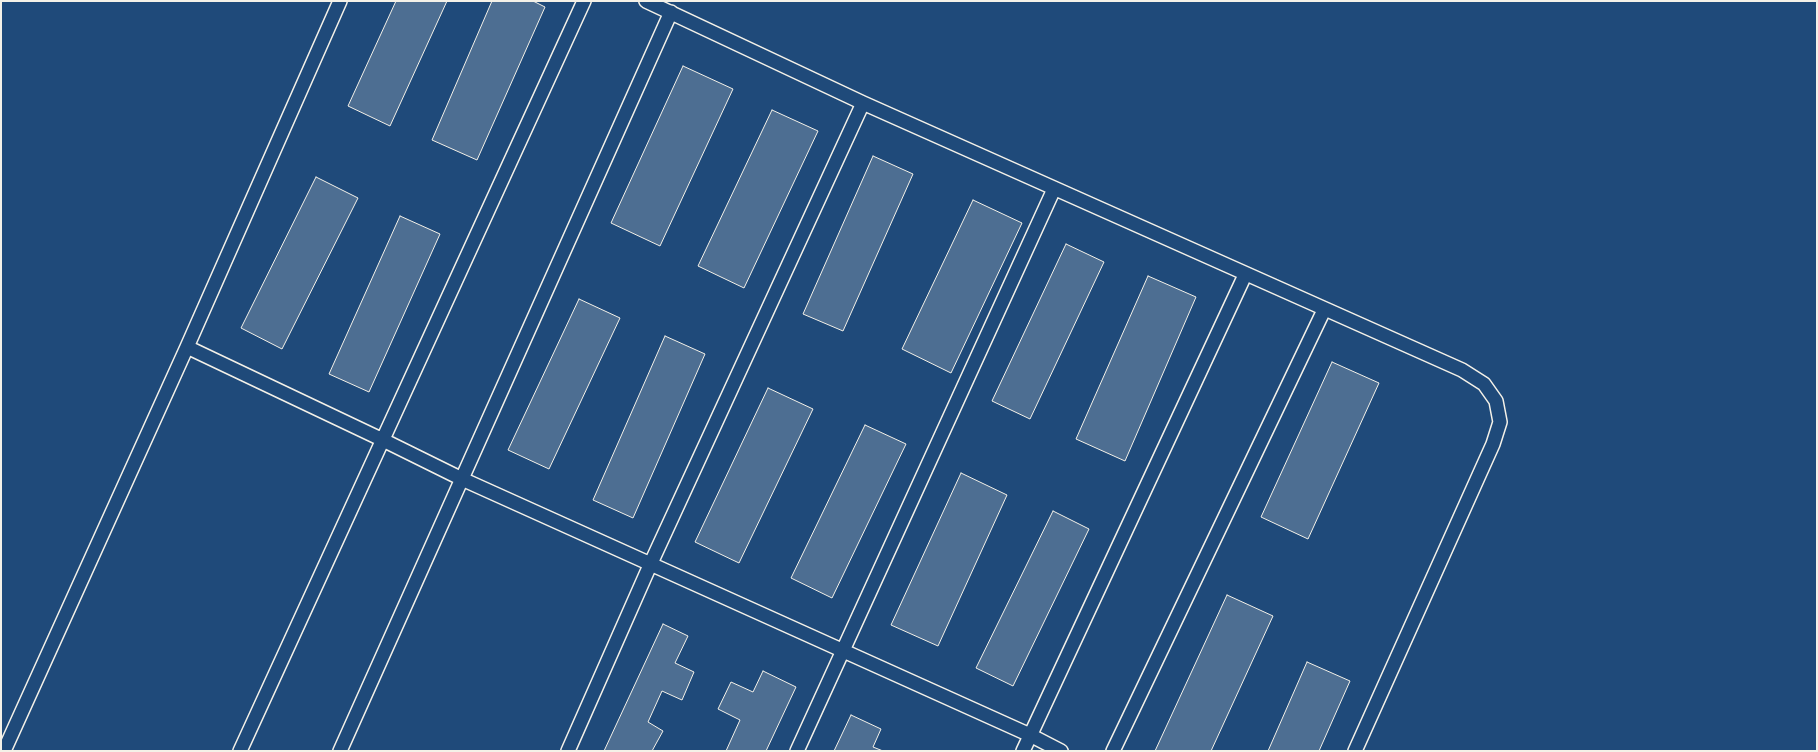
<!DOCTYPE html>
<style>
body{margin:0}
#map{position:relative;width:1818px;height:752px;overflow:hidden;background:#1f4a7a;font-family:"Playpen Sans",sans-serif}
canvas{display:block}
.frame{position:absolute;inset:0;border:2px solid #f4f1e8;pointer-events:none}
</style>
<div id="map">
<canvas width="1818" height="752"></canvas>
<div class="frame"></div>
</div>
<script>
const g = document.querySelector('canvas').getContext('2d');
g.lineJoin = 'round';
function fillPath(path, color) {
  g.fillStyle = color;
  g.fill(path, 'evenodd');
}
function shape(rows) {
  const path = new Path2D();
  for (const r of rows) {
    path.moveTo(r[0], r[1]);
    for (let i = 2; i < r.length; i += 2) path.lineTo(r[i], r[i + 1]);
  }
  return path;
}
function trace(path, color, width, dash) {
  g.strokeStyle = color;
  g.lineWidth = width;
  g.lineCap = dash ? 'butt' : 'round';
  g.setLineDash(dash || []);
  g.stroke(path);
}
const building = shape([
 [396,1,447,1,390,126,348,106,396,1],
 [492,1,533,1,545,7,477,160,432,140,492,1],
 [683,66,733,89,660,246,611,223,683,66],
 [772,110,818,131,744,288,698,266,772,110],
 [873,156,913,174,843,331,803,314,873,156],
 [316,177,358,198,282,349,241,328,316,177],
 [973,200,1022,223,951,373,902,349,973,200],
 [400,216,440,234,369,392,329,374,400,216],
 [1066,244,1104,262,1030,419,992,401,1066,244],
 [1148,276,1196,297,1125,461,1076,439,1148,276],
 [579,299,620,318,549,469,508,450,579,299],
 [665,336,705,354,633,518,593,500,665,336],
 [1332,362,1379,383,1308,539,1261,517,1332,362],
 [768,388,813,409,739,563,695,542,768,388],
 [865,425,906,444,832,598,791,578,865,425],
 [961,473,1007,495,938,646,891,625,961,473],
 [1053,511,1089,529,1013,686,976,668,1053,511],
 [1227,595,1273,616,1211,751,1155,751,1227,595],
 [663,624,688,636,675,663,694,672,682,700,662,691,648,722,663,731,652,751,604,751,663,624],
 [1307,662,1350,681,1319,751,1268,751,1307,662],
 [763,671,796,687,766,751,726,751,740,720,718,709,731,682,753,692,763,671],
 [851,715,881,729,873,747,883,751,834,751,851,715]
]);
fillPath(building, '#4d6e92');
trace(building, '#f4f1e8', 1);
const service = shape([
 [646,1,863,103,1462,370,1484,384,1496,401,1500,422,1493,444,1355,751],
 [187,347,383,440,462,479,1030,735,1061,751],
 [4,751,187,347,340,1],
 [240,751,584,1],
 [340,751,671,12],
 [568,751,651,563,863,103],
 [797,751,1054,189],
 [1023,751,1245,275],
 [1113,751,1324,310]
]);
trace(service, '#f4f1e8', 16);
trace(service, '#1f4a7a', 13);
</script>
